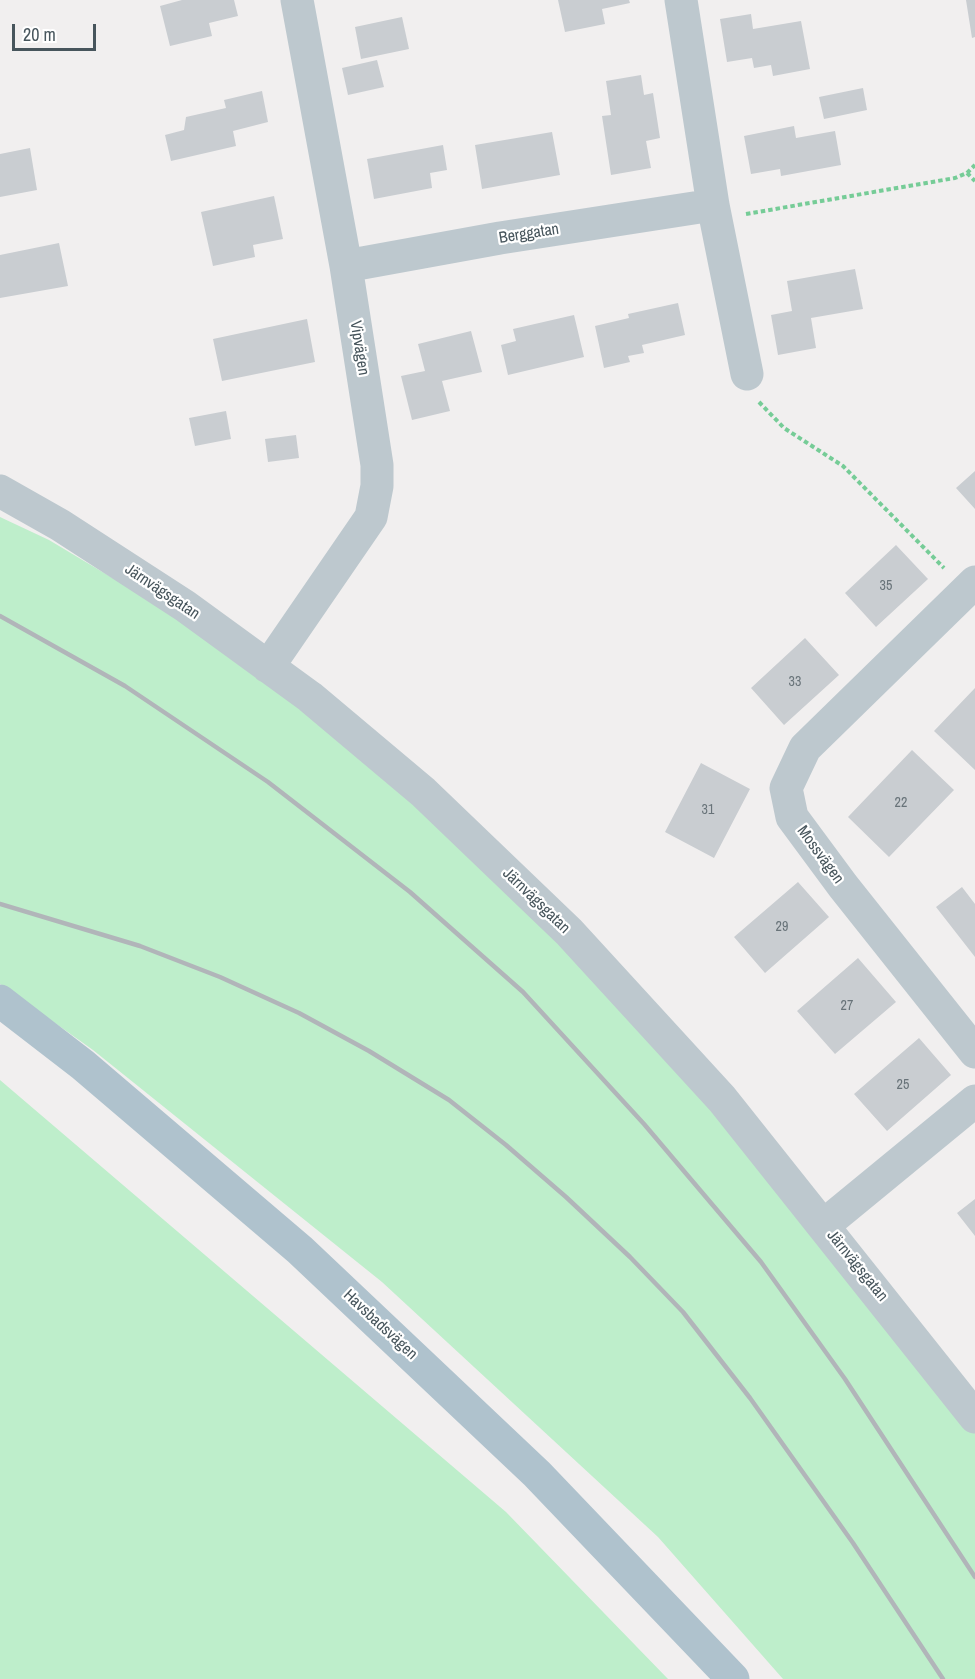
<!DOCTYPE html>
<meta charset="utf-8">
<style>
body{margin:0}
#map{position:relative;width:975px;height:1679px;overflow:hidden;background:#f1efef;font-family:"Archivo Narrow",sans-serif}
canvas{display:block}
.scale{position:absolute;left:12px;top:24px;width:84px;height:27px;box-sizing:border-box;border:3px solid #47555c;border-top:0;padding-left:8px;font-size:18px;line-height:21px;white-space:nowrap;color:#47555c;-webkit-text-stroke:4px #fff;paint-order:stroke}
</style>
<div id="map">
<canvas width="975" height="1679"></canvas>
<div class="scale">20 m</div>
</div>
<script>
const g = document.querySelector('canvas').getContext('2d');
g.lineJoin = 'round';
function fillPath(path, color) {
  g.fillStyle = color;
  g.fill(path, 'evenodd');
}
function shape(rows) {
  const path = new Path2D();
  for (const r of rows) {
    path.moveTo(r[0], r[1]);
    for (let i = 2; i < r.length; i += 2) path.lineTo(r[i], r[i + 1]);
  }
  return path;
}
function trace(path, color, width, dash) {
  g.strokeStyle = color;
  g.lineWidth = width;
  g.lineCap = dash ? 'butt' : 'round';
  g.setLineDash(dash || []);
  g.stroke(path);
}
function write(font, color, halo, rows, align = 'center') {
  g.font = font + ' "Archivo Narrow",sans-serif';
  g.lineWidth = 4.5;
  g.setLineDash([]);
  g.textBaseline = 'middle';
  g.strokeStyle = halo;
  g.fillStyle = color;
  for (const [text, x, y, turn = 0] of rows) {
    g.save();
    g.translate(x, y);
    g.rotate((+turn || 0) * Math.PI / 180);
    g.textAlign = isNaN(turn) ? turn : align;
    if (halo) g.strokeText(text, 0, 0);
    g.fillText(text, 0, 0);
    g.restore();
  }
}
fillPath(shape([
 [0,517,49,540,283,680,462,822,975,1411,975,1679,783,1679,658,1537,382,1282,93,1050,0,984],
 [0,1080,506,1512,668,1679,0,1679]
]), '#beeecb');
fillPath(shape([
 [182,0,234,0,238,16,209,23,212,36,170,46,160,6],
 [558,0,629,0,630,3,602,9,605,24,565,32],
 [966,0,975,0,975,37,972,38],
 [751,14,753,29,801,21,810,69,773,76,771,65,754,68,752,58,727,62,720,19],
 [402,17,409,49,361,59,355,27],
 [377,60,384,87,348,95,342,68],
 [641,75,644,95,653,93,660,138,646,141,651,168,611,175,602,116,611,115,606,81],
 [863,88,867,110,824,119,819,97],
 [262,91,268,122,233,131,236,146,171,161,165,135,184,130,186,117,226,108,224,100],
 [794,126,796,138,835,131,841,165,781,176,780,169,751,174,744,136],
 [552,132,560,175,482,189,475,145],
 [443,145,447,170,430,173,432,188,374,199,367,159],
 [30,148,37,190,0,197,0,154],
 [274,196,283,239,253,245,255,257,213,266,201,212],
 [59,243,68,286,0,298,0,255],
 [855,269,863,309,811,318,816,348,778,355,771,315,792,311,787,281],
 [678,303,685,335,642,345,644,353,628,356,630,362,604,368,595,326,629,318,628,314],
 [574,315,584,357,508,375,501,345,516,341,513,329],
 [307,319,315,362,222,381,213,339],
 [471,331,482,372,442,381,450,411,412,420,401,376,425,371,418,344],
 [226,411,231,439,195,446,189,418],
 [296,435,299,458,268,462,265,439],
 [975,471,975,509,956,488],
 [896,545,928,579,876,627,845,593],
 [805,638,839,675,784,725,751,688],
 [975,688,975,770,934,731],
 [912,750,954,790,889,857,848,817],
 [701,763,750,789,714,858,665,832],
 [798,882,829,917,765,973,734,937],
 [962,887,975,904,975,957,936,907],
 [858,958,896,1002,835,1054,797,1011],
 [919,1038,951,1075,887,1131,854,1094],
 [975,1199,975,1236,957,1213]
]), '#c9cdd1');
trace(shape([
 [967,173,975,181],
 [746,214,955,178,967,173,975,165],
 [759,402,784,428,843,466,944,568]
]), '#76cc97', 4, [4.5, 3]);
trace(shape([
 [681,0,713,205,747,374],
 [346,266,500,238,713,205],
 [0,491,60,525,185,606,310,697,423,792,569,932,722,1099,975,1417],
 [975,582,805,748,786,788,792,817,843,886,975,1052],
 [268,667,371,517,377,486,377,465,346,266,297,0],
 [824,1225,975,1101]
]), '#bdc8ce', 33);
trace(shape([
 [0,1001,83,1065,300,1250,537,1474,733,1679]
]), '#afc2cd', 33);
trace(shape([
 [0,616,125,686,268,782,410,892,523,992,644,1124,761,1262,845,1379,975,1577],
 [0,904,140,946,220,977,299,1013,369,1051,449,1100,506,1145,566,1197,630,1257,683,1312,750,1398,853,1543,943,1679]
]), '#b1b5b9', 4.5);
write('14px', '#687379', null, [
 ["35",886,586],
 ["33",795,682],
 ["22",901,803],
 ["31",708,810],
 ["29",782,927],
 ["27",847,1006],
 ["25",903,1085]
]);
write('16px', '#47555c', '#fff', [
 ["Berggatan",529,234,-9],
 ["Vipvägen",359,348,81],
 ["Järnvägsgatan",162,592,34],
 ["Mossvägen",820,855,54],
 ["Järnvägsgatan",536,901,44],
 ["Järnvägsgatan",857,1266,51],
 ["Havsbadsvägen",380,1325,43]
]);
</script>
